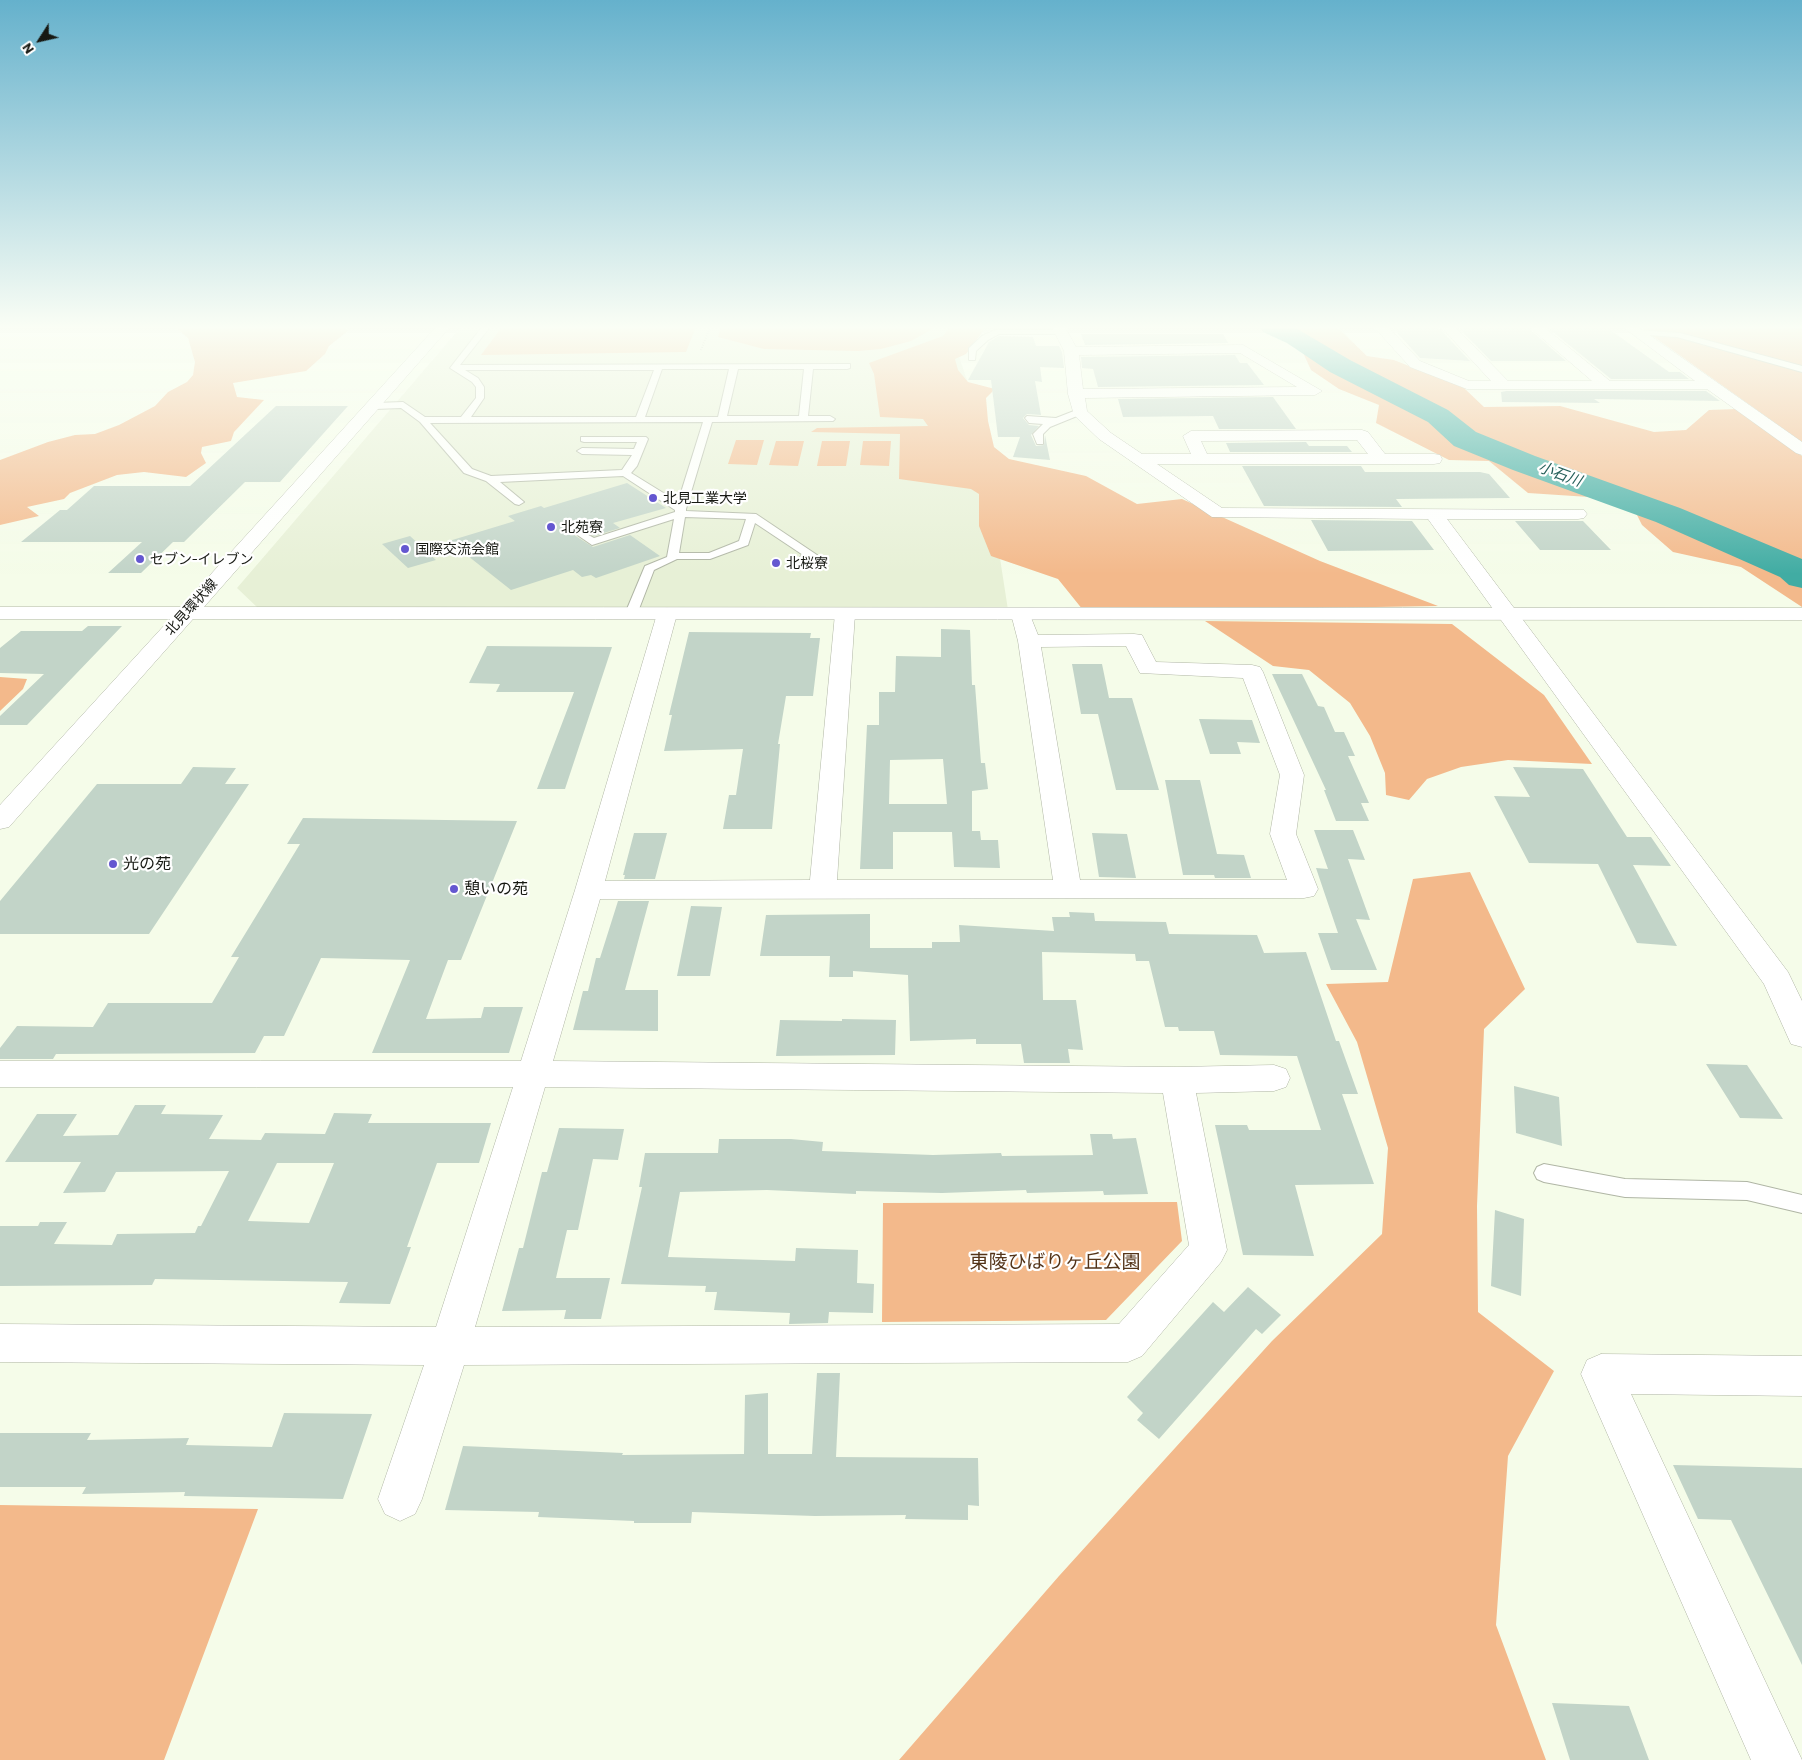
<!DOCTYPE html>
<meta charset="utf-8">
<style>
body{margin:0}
#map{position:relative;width:1802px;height:1760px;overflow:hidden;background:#f5fce9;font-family:Barlow,sans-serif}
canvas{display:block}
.north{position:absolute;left:15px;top:15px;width:50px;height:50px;-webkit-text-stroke:4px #fff;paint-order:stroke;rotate:235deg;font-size:14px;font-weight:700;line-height:20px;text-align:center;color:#171913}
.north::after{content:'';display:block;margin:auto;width:18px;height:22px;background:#171913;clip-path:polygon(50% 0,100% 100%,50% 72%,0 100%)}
</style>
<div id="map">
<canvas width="1802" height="1760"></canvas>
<div class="north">N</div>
</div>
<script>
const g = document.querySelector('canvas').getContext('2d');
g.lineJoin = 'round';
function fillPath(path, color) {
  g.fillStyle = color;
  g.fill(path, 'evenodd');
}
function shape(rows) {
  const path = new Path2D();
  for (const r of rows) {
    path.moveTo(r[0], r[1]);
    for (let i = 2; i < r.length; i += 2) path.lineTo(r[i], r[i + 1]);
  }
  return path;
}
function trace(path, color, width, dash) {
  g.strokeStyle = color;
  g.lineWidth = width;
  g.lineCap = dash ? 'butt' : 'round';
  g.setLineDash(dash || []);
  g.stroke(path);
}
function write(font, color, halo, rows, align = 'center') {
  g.font = font + ' Barlow,"Noto Sans JP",sans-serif';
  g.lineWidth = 4.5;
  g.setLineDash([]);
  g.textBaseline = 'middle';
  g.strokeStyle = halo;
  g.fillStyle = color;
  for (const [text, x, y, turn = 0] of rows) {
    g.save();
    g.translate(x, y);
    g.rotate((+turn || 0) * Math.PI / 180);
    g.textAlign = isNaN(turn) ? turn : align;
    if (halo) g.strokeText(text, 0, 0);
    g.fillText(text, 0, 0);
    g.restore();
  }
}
fillPath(shape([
 [461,327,960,327,958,354,977,409,1008,610,259,609,237,588]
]), '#e7f0d6');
fillPath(shape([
 [175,327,343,327,349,330,329,346,325,354,306,371,233,383,237,397,264,400,234,432,231,441,202,447,201,453,206,463,186,477,144,472,117,475,70,493,64,499,27,507,39,516,0,525,0,460,48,442,75,435,95,434,119,425,155,406,168,392,187,382,193,375,195,362,188,338],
 [502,327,696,327,686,352,481,355],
 [721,327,936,327,911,341,881,349,858,351,764,349,718,337],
 [950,327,986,327,966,354,955,359,958,370,968,382,995,389,986,398,988,421,994,447,1009,459,1086,476,1137,504,1182,499,1320,561,1438,606,1188,610,1083,610,1058,579,991,556,979,526,979,494,971,489,899,479,900,434,811,432,817,428,928,426,923,419,880,417,874,374,869,363,943,336],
 [1279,327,1337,327,1367,356,1394,360,1464,388,1484,407,1560,406,1654,432,1686,430,1709,410,1737,409,1802,456,1802,607,1741,567,1673,552,1642,525,1636,513,1589,497,1528,493,1489,461,1449,460,1376,423,1379,405,1339,389,1311,370,1298,342],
 [1641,327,1802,327,1802,442,1647,332],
 [736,440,764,440,757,465,728,464],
 [776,441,804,441,798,466,769,465],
 [822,441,850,441,846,466,817,466],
 [863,441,891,441,889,466,860,465],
 [1205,621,1452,624,1544,695,1592,764,1508,760,1461,767,1427,779,1409,800,1386,795,1385,773,1370,736,1350,703,1309,670,1273,666],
 [0,677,27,679,23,689,0,711],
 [1470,872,1525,989,1484,1029,1477,1206,1478,1312,1554,1371,1508,1456,1496,1625,1546,1760,899,1760,1059,1576,1272,1341,1382,1234,1388,1148,1357,1042,1326,984,1388,982,1413,879],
 [1177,1202,1182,1241,1106,1320,882,1322,883,1203],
 [0,1505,258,1509,164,1760,0,1760]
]), '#f3b98b');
fillPath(shape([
 [1260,327,1294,327,1350,360,1448,410,1476,432,1535,456,1680,508,1802,559,1802,588,1789,585,1780,577,1656,522,1513,470,1454,446,1428,422,1330,372,1287,343,1263,332,1260,327]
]), '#41aca3');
fillPath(shape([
 [1458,327,1527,327,1566,361,1491,361],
 [1547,327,1606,327,1669,372,1680,372,1689,379,1611,379],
 [1393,328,1439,328,1470,361,1420,358],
 [1081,334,1223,334,1228,343,1085,345],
 [999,336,1033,337,1036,346,1059,346,1062,352,1064,368,1040,367,1042,382,1035,381,1041,415,1027,414,1023,418,1029,425,1039,426,1031,435,1036,446,1044,445,1045,435,1050,460,1013,457,1020,437,998,437,991,380,968,380,989,342],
 [1235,355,1240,363,1247,363,1264,385,1098,387,1093,369,1082,368,1081,357],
 [1506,391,1706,391,1720,401,1594,399,1600,403,1502,402,1501,392],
 [1273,397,1296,429,1219,429,1213,416,1123,417,1118,399],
 [276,406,348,406,280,482,245,482,184,542,173,542,141,573,108,573,142,542,21,542,60,510,67,510,94,486,190,486],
 [1306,442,1309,446,1347,446,1352,452,1230,452,1226,443],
 [1242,466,1361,466,1365,472,1480,472,1489,474,1510,498,1396,499,1402,507,1264,506],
 [627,483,666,508,613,523,620,528,594,536,582,529,574,535,593,547,630,535,660,556,596,578,591,575,582,577,573,570,511,590,449,541,515,521,508,516,541,506,544,508],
 [1311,520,1412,521,1434,550,1328,551],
 [1515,521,1583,521,1611,550,1540,550],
 [410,536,436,560,408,568,382,544],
 [88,626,122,626,27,725,0,725,0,716,44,674,0,673,0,648,21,631,82,631],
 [941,629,970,630,972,685,975,685,981,763,985,763,988,789,972,791,972,831,980,831,981,840,998,840,1000,868,954,867,952,832,893,832,893,869,860,869,867,725,879,725,879,692,895,692,896,656,941,657],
 [943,759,947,804,889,804,890,760],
 [689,632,811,633,810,638,820,638,813,696,786,696,778,744,780,744,772,829,723,829,729,795,736,795,743,749,664,751,672,715,669,715],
 [487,646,612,647,565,789,537,789,574,692,496,692,500,684,469,683],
 [1072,664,1102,664,1109,698,1132,698,1159,790,1116,790,1098,714,1081,714],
 [1272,674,1302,674,1318,706,1324,707,1335,732,1344,732,1355,756,1348,756,1369,803,1361,803,1369,821,1336,821,1324,790,1326,790],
 [1199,719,1252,720,1260,743,1237,742,1241,754,1210,754],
 [193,767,236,768,225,784,249,784,149,934,0,934,0,901,97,784,181,784],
 [1513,767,1583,769,1627,837,1651,837,1671,866,1633,865,1677,946,1637,943,1598,864,1529,863,1494,796,1530,797],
 [1165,780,1200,780,1217,854,1244,855,1251,878,1215,878,1214,875,1183,875],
 [303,818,517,821,461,960,448,960,426,1019,481,1018,484,1007,523,1007,509,1053,372,1053,410,960,321,958,284,1036,264,1036,255,1053,56,1054,53,1059,0,1059,0,1048,17,1026,93,1027,108,1003,212,1003,239,957,231,957,300,844,287,844],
 [1314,830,1353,830,1365,860,1348,859,1370,920,1356,919,1377,970,1331,970,1318,933,1338,933,1316,868,1328,869],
 [634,833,667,833,655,879,624,879,625,875,623,875],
 [1092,833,1127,834,1136,878,1099,877],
 [618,901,649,901,625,990,658,990,658,1031,573,1030,583,991,588,991,596,958,600,958],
 [691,906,722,907,710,976,677,976],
 [1069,912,1094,913,1095,921,1166,922,1169,934,1257,935,1264,953,1306,952,1336,1041,1339,1041,1358,1094,1342,1094,1374,1184,1295,1185,1314,1256,1243,1255,1215,1125,1247,1125,1249,1130,1321,1130,1297,1056,1220,1055,1214,1031,1179,1031,1178,1027,1165,1027,1149,961,1136,961,1135,954,1042,952,1043,1000,1076,1000,1083,1050,1068,1049,1070,1063,1024,1063,1021,1044,976,1044,976,1039,910,1041,908,975,853,971,853,977,829,977,830,956,760,956,766,915,870,914,870,948,932,948,932,942,960,942,959,925,1054,931,1052,917,1070,917],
 [842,1019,896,1020,895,1055,776,1056,780,1020,842,1021],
 [1706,1064,1747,1065,1783,1119,1740,1118],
 [1514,1086,1559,1097,1562,1146,1516,1133],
 [135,1105,166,1105,161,1114,223,1115,209,1139,261,1140,265,1133,325,1134,334,1113,372,1114,368,1123,491,1123,479,1163,437,1163,407,1247,411,1247,390,1304,339,1303,348,1282,155,1279,152,1285,0,1286,0,1226,38,1226,40,1222,67,1222,54,1244,112,1245,117,1234,195,1233,198,1226,201,1226,229,1171,116,1172,105,1192,63,1193,81,1162,5,1162,37,1114,77,1114,63,1136,118,1135],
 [277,1163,334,1163,309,1223,248,1221],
 [559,1128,624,1129,618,1160,593,1159,578,1230,567,1230,556,1278,610,1278,601,1319,564,1319,566,1310,502,1311,519,1248,523,1248,542,1172,547,1172],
 [1090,1134,1112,1134,1113,1139,1136,1138,1148,1194,1104,1195,1103,1191,1027,1193,1026,1190,942,1193,856,1191,856,1194,767,1190,680,1192,668,1257,795,1261,796,1248,858,1250,857,1283,874,1284,873,1313,829,1312,828,1323,789,1324,790,1313,714,1310,717,1292,705,1292,706,1286,621,1284,642,1187,639,1187,645,1153,718,1153,719,1139,791,1139,823,1142,822,1151,933,1155,1001,1153,1002,1156,1093,1155],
 [1495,1210,1524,1219,1521,1296,1491,1286],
 [1248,1287,1281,1315,1262,1334,1256,1329,1159,1439,1137,1420,1143,1413,1127,1397,1213,1302,1224,1312],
 [817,1373,840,1373,836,1457,978,1458,979,1506,968,1505,968,1520,905,1519,906,1515,815,1516,692,1512,691,1523,634,1523,634,1521,538,1517,539,1512,445,1510,463,1446,623,1453,622,1455,744,1454,745,1395,768,1393,768,1454,812,1454],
 [284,1413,372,1414,343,1499,184,1496,185,1492,82,1494,86,1487,0,1487,0,1433,91,1433,87,1440,189,1438,186,1445,272,1447],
 [1673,1465,1802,1468,1802,1665,1731,1520,1698,1519],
 [1552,1703,1629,1706,1649,1760,1570,1760]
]), '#c2d4c8');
const lane = shape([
 [482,327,490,327,460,365,850,364,850,368,847,369,813,369,808,416,830,416,835,419,833,421,712,422,686,509,686,511,756,514,817,555,806,561,798,561,796,559,803,555,755,523,748,545,710,559,677,559,654,570,639,609,637,612,629,612,627,609,645,566,667,557,674,519,592,545,576,534,581,531,594,538,675,512,675,510,623,476,500,482,524,502,519,505,515,504,486,481,464,473,420,422,401,408,375,409,370,406,375,403,403,402,425,417,461,417,476,398,476,387,472,382,450,368,482,327],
 [662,369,729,369,718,417,645,417,662,369],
 [738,369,804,369,799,416,727,416,738,369],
 [465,370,654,370,636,417,471,417,484,398,484,387,478,378,465,370],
 [703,422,678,502,631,473,637,466,648,439,646,437,581,437,581,441,584,442,637,442,634,449,582,448,577,451,582,454,632,455,622,470,491,476,472,469,430,423,703,422],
 [685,517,746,519,739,541,709,553,679,553,685,517],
 [995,330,1059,330,1063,332,1059,334,999,334,988,340,976,351,975,360,969,360,969,348,982,336,995,330],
 [1636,330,1680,333,1802,366,1802,372,1677,337,1633,334,1632,332,1636,330],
 [1079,409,1084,412,1082,414,1050,427,1043,434,1043,444,1037,444,1033,434,1043,424,1029,423,1025,418,1027,416,1056,418,1079,409],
 [1544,1164,1625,1179,1747,1182,1802,1195,1802,1213,1747,1200,1625,1197,1544,1182,1537,1179,1534,1173,1537,1167,1544,1164]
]);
const street = shape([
 [1052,327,1065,327,1076,347,1243,345,1322,391,1315,395,1085,398,1087,411,1111,433,1142,454,1191,454,1183,436,1191,431,1362,430,1368,432,1385,454,1434,454,1440,455,1442,459,1440,463,1434,464,1157,464,1222,508,1584,510,1587,514,1584,518,1578,519,1447,519,1788,972,1802,1001,1802,1047,1791,1044,1764,984,1428,519,1212,517,1099,439,1074,415,1068,394,1064,351,1052,327],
 [1240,353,1297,387,1083,389,1079,355,1240,353],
 [1357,440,1368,454,1207,454,1201,441,1357,440],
 [1374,327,1388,327,1420,361,1469,381,1491,381,1441,327,1455,327,1508,381,1592,381,1529,327,1544,327,1610,381,1695,381,1623,327,1638,327,1802,442,1802,455,1796,453,1707,389,1467,389,1410,367,1374,327],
 [667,608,674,610,677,614,605,881,810,880,835,614,838,610,845,608,852,610,855,614,837,880,1053,880,1018,641,1011,614,1014,610,1021,608,1028,610,1038,635,1134,634,1142,635,1156,662,1252,665,1260,667,1263,672,1304,775,1296,834,1318,889,1314,896,1304,898,600,899,553,1061,1177,1067,1274,1065,1286,1069,1290,1078,1286,1087,1274,1091,1196,1093,1227,1250,1221,1262,1142,1356,1128,1362,464,1365,422,1499,415,1514,400,1521,385,1514,378,1499,424,1365,0,1362,0,1324,436,1327,513,1087,0,1087,0,1061,521,1061,575,890,657,614,660,610,667,608],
 [1126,646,1140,673,1243,678,1280,775,1270,834,1287,880,1080,880,1041,647,1126,646],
 [545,1087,1163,1093,1189,1245,1119,1324,475,1327,545,1087],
 [1601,1354,1802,1356,1802,1396,1631,1394,1802,1760,1751,1760,1581,1374,1587,1360,1601,1354]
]);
const secondary = shape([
 [436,327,450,327,204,607,1802,608,1802,620,193,619,9,827,0,829,0,805,170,619,0,619,0,607,181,607,436,327]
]);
trace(lane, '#b0b6a5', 2);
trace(street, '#b0b6a5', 1);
trace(secondary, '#b0b6a5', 1);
trace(shape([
 [1789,327,1802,330],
 [701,350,710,327]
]), '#83877b', 2, [0.5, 2]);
fillPath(lane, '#fff');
fillPath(street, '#fff');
fillPath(secondary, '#fff');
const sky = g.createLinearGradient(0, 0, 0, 574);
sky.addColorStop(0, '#65b1cc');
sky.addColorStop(0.57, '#fafef5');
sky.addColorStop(1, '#fafef500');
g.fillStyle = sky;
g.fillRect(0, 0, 1802, 574);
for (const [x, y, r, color] of [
 [653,498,5,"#6457d0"],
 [551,527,5,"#6457d0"],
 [405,549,5,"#6457d0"],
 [140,559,5,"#6457d0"],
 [776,563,5,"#6457d0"],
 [113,864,5,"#6457d0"],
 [454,889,5,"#6457d0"]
]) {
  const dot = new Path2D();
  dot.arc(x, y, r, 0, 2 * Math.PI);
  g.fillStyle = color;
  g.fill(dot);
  trace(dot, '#fff', 2);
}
write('14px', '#171913', '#fff', [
 ["北見工業大学",663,498],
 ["北苑寮",561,527],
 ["国際交流会館",415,549],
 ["セブン-イレブン",150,559],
 ["北桜寮",786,563]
], 'left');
write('14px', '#171913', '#fff', [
 ["北見環状線",191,607,-48]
]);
write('italic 15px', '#26605b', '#fff', [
 ["小石川",1560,474,20]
]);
write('16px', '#171913', '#fff', [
 ["光の苑",123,864],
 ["憩いの苑",464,889]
], 'left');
write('19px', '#543419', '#fff', [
 ["東陵ひばりヶ丘公園",1055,1262]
]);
</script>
